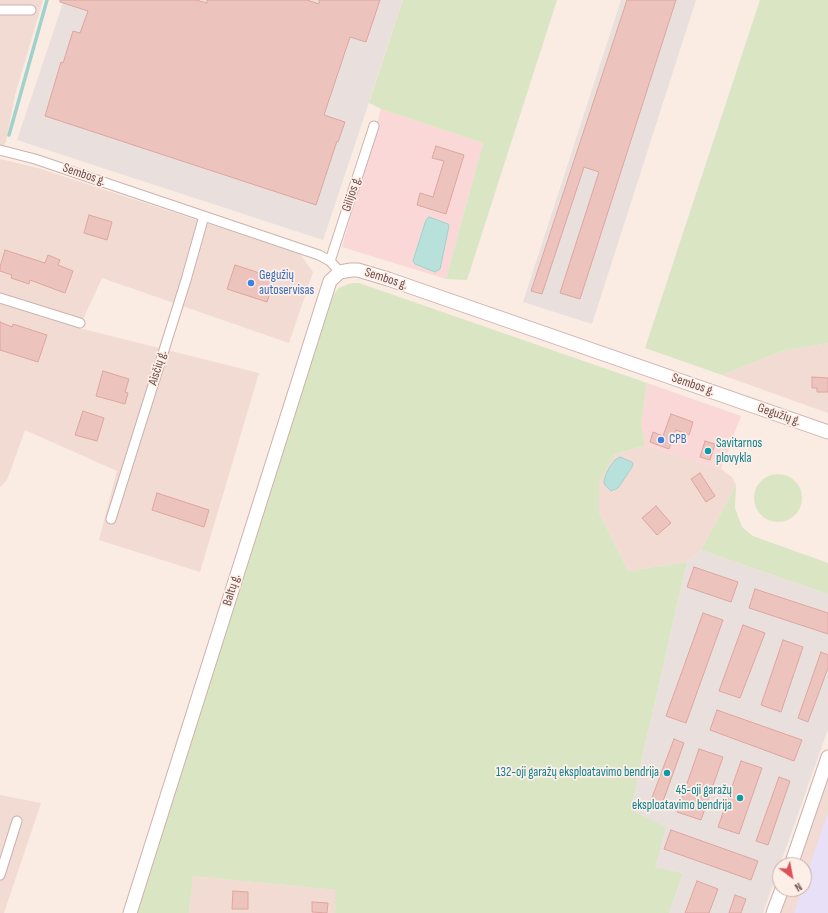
<!DOCTYPE html>
<meta charset="utf-8">
<style>
body{margin:0}
#map{position:relative;width:828px;height:913px;overflow:hidden;background:#faebe3;font-family:"Sofia Sans Condensed",sans-serif}
canvas{display:block}
.north{position:absolute;left:772px;top:857px;width:40px;height:40px;box-sizing:border-box;background:#fdefe8;border:1px solid #c4afa9;border-radius:50%;rotate:148deg;font-size:11px;font-weight:700;line-height:16px;text-align:center;color:#6f4e4b}
.north::after{content:'';display:block;margin:auto;width:14px;height:18px;background:#da5258;clip-path:polygon(50% 0,100% 100%,50% 72%,0 100%)}
</style>
<div id="map">
<canvas width="828" height="913"></canvas>
<div class="north">N</div>
</div>
<script>
const g = document.querySelector('canvas').getContext('2d');
g.lineJoin = 'round';
function fillPath(path, color) {
  g.fillStyle = color;
  g.fill(path, 'evenodd');
}
function shape(rows) {
  const path = new Path2D();
  for (const r of rows) {
    if (r.length === 3) {
      path.moveTo(r[0] + r[2], r[1]);
      path.arc(r[0], r[1], r[2], 0, 2 * Math.PI);
      continue;
    }
    path.moveTo(r[0], r[1]);
    for (let i = 2; i < r.length; i += 2) path.lineTo(r[i], r[i + 1]);
  }
  return path;
}
function trace(path, color, width, dash) {
  g.strokeStyle = color;
  g.lineWidth = width;
  g.lineCap = dash ? 'butt' : 'round';
  g.setLineDash(dash || []);
  g.stroke(path);
}
function write(font, color, halo, rows, align = 'center') {
  g.font = font + ' "Sofia Sans Condensed",sans-serif';
  g.lineWidth = 3.5;
  g.setLineDash([]);
  g.textBaseline = 'middle';
  g.strokeStyle = halo;
  g.fillStyle = color;
  for (const [text, x, y, turn = 0] of rows) {
    g.save();
    g.translate(x, y);
    g.rotate((+turn || 0) * Math.PI / 180);
    g.textAlign = isNaN(turn) ? turn : align;
    if (halo) g.strokeText(text, 0, 0);
    g.fillText(text, 0, 0);
    g.restore();
  }
}
fillPath(shape([
 [0,0,43,0,15,95,6,141,0,156],
 [0,159,38,168,300,254,313,272,289,343,102,278,79,328,259,373,200,572,99,540,117,471,25,430,7,480,0,487],
 [828,343,828,413,722,375,783,351],
 [645,445,721,469,732,477,736,485,701,550,687,562,628,571,599,513,599,481,614,455],
 [828,757,828,913,773,913,782,889,804,889,804,865,791,865],
 [0,795,41,803,4,913,0,913],
 [193,876,337,890,335,913,189,913]
]), '#f1dbd2');
fillPath(shape([
 [381,109,483,143,446,279,342,247],
 [647,383,741,416,721,469,645,445,641,424]
]), '#f9d8d7');
fillPath(shape([
 [64,0,403,0,323,240,17,140],
 [621,0,696,0,592,324,523,302],
 [701,550,828,594,828,729,763,913,669,913,683,873,655,867,631,810,642,758,687,562]
]), '#e9e0dd');
fillPath(shape([
 [828,812,828,913,794,913,802,889,804,889,804,882]
]), '#e8e0f6');
fillPath(shape([
 [403,0,557,0,467,280,446,279,483,143,381,109,369,103],
 [760,0,828,0,828,343,783,351,722,375,645,348],
 [354,283,359,283,647,383,641,424,645,445,614,455,599,482,599,513,628,571,687,562,642,758,631,810,666,827,655,867,683,873,669,913,335,913,336,890,193,876,189,913,137,913,329,305,334,294,339,288,348,284],
 [778,498,24],
 [736,485,735,508,742,527,753,536,828,563,828,594,701,550]
]), '#dae6c3');
const water = shape([
 [429,217,448,224,449,226,440,269,435,272,415,264,413,261,426,220,429,217],
 [620,457,632,462,633,464,632,467,618,488,611,491,605,485,604,482,605,477,609,468,615,460,620,457]
]);
fillPath(water, '#b9e1dc');
trace(water, '#a0d2cc', 1);
trace(shape([
 [9,135,47,0]
]), '#a0d2cc', 3.5);
const building = shape([
 [60,0,196,0,207,3,207,0,307,0,319,4,319,0,380,0,366,42,350,37,324,115,345,122,338,142,337,141,316,205,45,116,61,62,63,63,73,31,80,33,88,11,60,2,60,0],
 [627,0,676,0,580,299,560,293,599,172,584,167,542,294,531,291,627,0],
 [436,146,464,155,446,214,417,205,420,193,433,197,444,161,432,158,436,146],
 [89,215,112,222,107,240,84,233,89,215],
 [5,250,45,263,48,255,60,260,58,265,73,271,65,293,30,280,29,284,11,278,12,275,0,271,0,267,5,250],
 [235,265,275,278,267,302,227,289,235,265],
 [0,322,12,327,13,324,47,335,38,362,0,350,0,322],
 [103,371,129,379,125,392,128,393,125,404,96,396,103,371],
 [812,377,828,378,828,392,817,392,817,388,812,388,812,377],
 [83,411,104,418,97,441,75,435,83,411],
 [671,414,693,422,689,435,676,430,669,449,650,442,653,432,663,436,671,414],
 [705,441,715,444,710,460,700,457,705,441],
 [700,473,715,496,706,502,691,479,700,473],
 [157,493,209,510,204,527,152,510,157,493],
 [656,506,671,523,657,535,642,518,656,506],
 [694,567,738,582,731,602,687,587,694,567],
 [755,589,828,613,828,634,749,608,755,589],
 [703,613,723,620,686,723,666,716,703,613],
 [743,625,765,633,740,698,719,691,743,625],
 [783,640,803,647,781,712,761,705,783,640],
 [821,652,828,655,828,668,808,722,798,718,821,652],
 [717,710,802,740,794,761,710,730,717,710],
 [674,739,684,743,661,807,650,803,674,739],
 [699,749,723,757,701,820,677,812,699,749],
 [741,761,762,768,739,834,718,827,741,761],
 [779,777,790,781,768,845,756,841,779,777],
 [671,830,758,861,751,880,664,849,671,830],
 [697,881,718,889,709,913,685,913,697,881],
 [233,891,248,892,248,909,232,909,233,891],
 [735,895,746,899,741,913,729,913,735,895],
 [312,902,328,903,327,913,312,912,312,902]
]);
fillPath(building, '#edc3bd');
trace(building, '#dea69f', 1);
const street = shape([
 [0,10,31,10],
 [0,150,35,159,319,255,330,261,340,272],
 [330,261,374,126],
 [0,298,80,323],
 [111,519,186,280,204,216],
 [0,875,17,821]
]);
const secondary = shape([
 [791,865,828,757],
 [130,913,330,281,340,272,351,270,358,270,388,279,828,432],
 [773,913,782,889]
]);
trace(street, '#ccb3ad', 11);
trace(secondary, '#cfb1ab', 15);
trace(street, '#fff', 9);
trace(secondary, '#fff', 13);
for (const [x, y, r, color] of [
 [251,283,4,"#3f7fe0"],
 [661,440,4,"#3f7fe0"],
 [708,451,4,"#0f9aa8"],
 [667,773,4,"#0f9aa8"],
 [740,798,4,"#0f9aa8"]
]) {
  const dot = new Path2D();
  dot.arc(x, y, r, 0, 2 * Math.PI);
  g.fillStyle = color;
  g.fill(dot);
  trace(dot, '#fdefe8', 1.5);
}
write('13px', '#6f4e4b', '#fdefe8', [
 ["Sembos g.",84,175,19],
 ["Gilijos g.",352,194,-72],
 ["Sembos g.",386,279,18],
 ["Aisčių g.",158,368,-73],
 ["Sembos g.",693,385,19],
 ["Gegužių g.",779,415,19],
 ["Baltų g.",232,590,-73]
]);
write('13px', '#366cbe', '#fdefe8', [
 ["Gegužių",259,276],
 ["autoservisas",259,291],
 ["CPB",669,440]
], 'left');
write('13px', '#0d838f', '#fdefe8', [
 ["Savitarnos",716,444,"left"],
 ["plovykla",716,459,"left"],
 ["132-oji garažų eksploatavimo bendrija",659,773],
 ["45-oji garažų",732,791],
 ["eksploatavimo bendrija",732,806]
], 'right');
</script>
